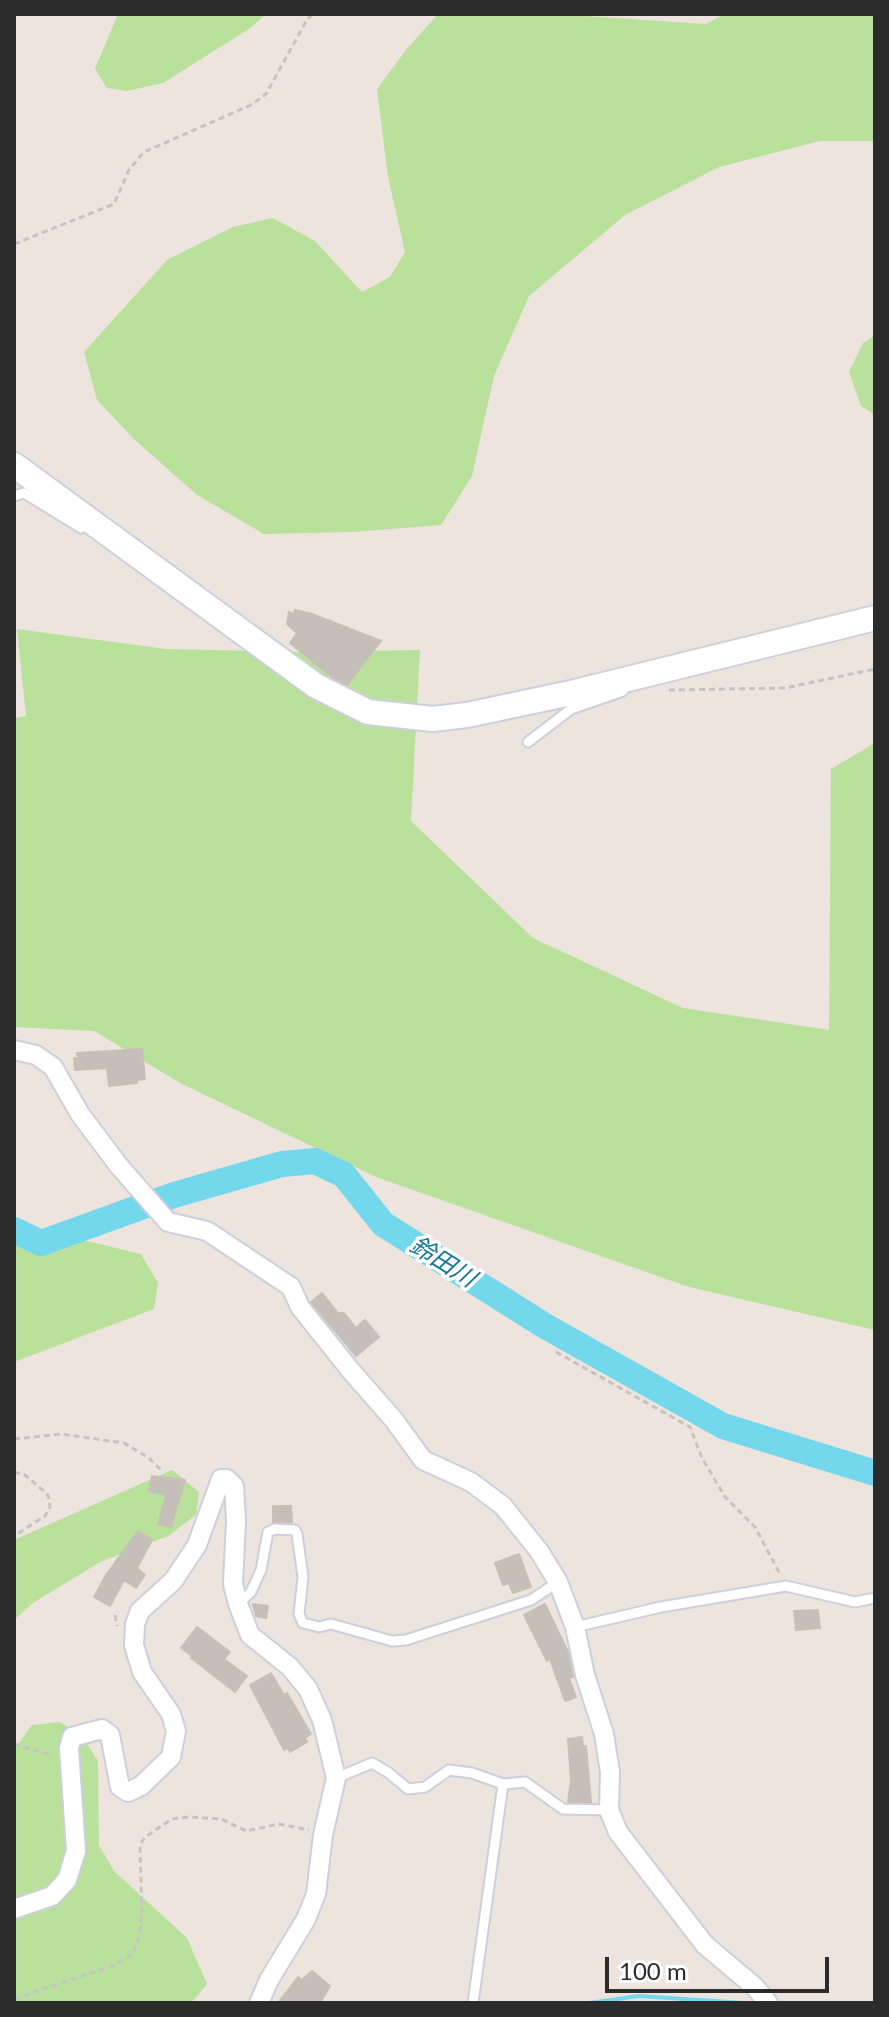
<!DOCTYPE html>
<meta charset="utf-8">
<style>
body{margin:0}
#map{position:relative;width:889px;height:2017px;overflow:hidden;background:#ece4dd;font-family:Lato,sans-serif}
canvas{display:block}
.frame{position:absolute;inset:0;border:16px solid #2b2b2b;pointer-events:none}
.scale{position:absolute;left:605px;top:1957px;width:224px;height:36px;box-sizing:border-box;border:4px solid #2b2b2b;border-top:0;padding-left:10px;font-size:24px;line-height:28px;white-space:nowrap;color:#2b2b2b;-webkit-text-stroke:6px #fff;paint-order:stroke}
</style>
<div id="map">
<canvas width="889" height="2017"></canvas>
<div class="frame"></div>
<div class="scale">100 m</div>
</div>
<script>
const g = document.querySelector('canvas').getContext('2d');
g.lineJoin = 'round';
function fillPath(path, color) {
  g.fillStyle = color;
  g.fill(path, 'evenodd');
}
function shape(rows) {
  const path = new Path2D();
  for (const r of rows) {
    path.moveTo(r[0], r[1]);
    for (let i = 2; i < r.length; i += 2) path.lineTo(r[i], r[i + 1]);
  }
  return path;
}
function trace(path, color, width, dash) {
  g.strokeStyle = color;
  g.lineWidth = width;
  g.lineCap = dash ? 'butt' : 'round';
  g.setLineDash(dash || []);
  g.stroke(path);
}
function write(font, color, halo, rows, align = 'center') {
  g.font = font + ' Lato,"Noto Sans JP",sans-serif';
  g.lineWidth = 7;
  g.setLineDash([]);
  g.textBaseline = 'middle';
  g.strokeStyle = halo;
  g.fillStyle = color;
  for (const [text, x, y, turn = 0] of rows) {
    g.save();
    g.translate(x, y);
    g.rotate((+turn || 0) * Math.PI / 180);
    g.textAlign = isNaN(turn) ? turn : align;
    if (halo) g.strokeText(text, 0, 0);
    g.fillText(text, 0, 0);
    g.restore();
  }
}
fillPath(shape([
 [118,14,266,14,249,29,163,83,127,91,107,88,95,69],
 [438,14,554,14,706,24,725,14,875,14,875,141,820,141,719,167,625,215,529,296,494,376,472,476,441,525,352,532,264,534,197,495,135,440,97,400,84,352,167,260,233,227,273,218,315,241,362,292,390,277,405,252,388,177,377,89,406,50],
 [875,335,875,415,861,406,849,372,863,343],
 [17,629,166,649,306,652,420,650,411,821,533,938,683,1008,829,1030,831,769,875,743,875,1330,689,1287,376,1177,180,1083,94,1031,14,1027,14,718,26,716],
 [14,1239,87,1241,141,1254,158,1283,154,1309,14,1362],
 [172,1470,199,1492,196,1515,168,1536,100,1562,33,1603,14,1620,14,1540],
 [60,1722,82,1736,98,1761,99,1845,114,1871,187,1938,207,1984,191,2003,14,2003,14,1750,32,1725]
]), '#bae19b');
trace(shape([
 [589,2003,639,1996,745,2003]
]), '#73d8ec', 4);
trace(shape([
 [14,1230,41,1243,174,1195,282,1164,315,1161,344,1175,383,1224,545,1326,723,1426,875,1473]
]), '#73d8ec', 26);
const building = shape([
 [295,610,312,614,381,641,347,685,332,677,290,643,297,633,287,624,289,612,294,614,295,610],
 [142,1049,145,1079,137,1080,137,1083,109,1086,107,1068,75,1070,74,1058,78,1058,77,1053,142,1049],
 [322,1293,338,1313,344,1313,356,1328,365,1320,379,1337,356,1356,311,1302,322,1293],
 [152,1476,185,1480,171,1527,158,1524,166,1495,149,1491,152,1476],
 [273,1506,291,1506,292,1522,273,1522,273,1506],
 [138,1531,152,1540,137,1568,145,1575,136,1588,124,1580,110,1606,94,1597,106,1575,138,1531],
 [519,1554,531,1587,513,1593,509,1583,503,1585,495,1563,519,1554],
 [253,1604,268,1606,266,1618,256,1616,253,1604],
 [545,1604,568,1652,573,1677,569,1678,576,1697,565,1701,550,1659,547,1661,524,1615,545,1604],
 [818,1610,820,1628,796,1630,794,1611,818,1610],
 [197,1627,230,1652,224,1659,247,1676,235,1692,191,1658,192,1656,181,1648,197,1627],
 [271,1673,284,1695,287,1693,311,1734,305,1738,307,1742,290,1752,288,1748,284,1750,250,1685,271,1673],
 [582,1737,583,1747,586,1746,591,1802,568,1802,571,1780,568,1739,582,1737],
 [312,1971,330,1986,320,2003,278,2003,298,1977,302,1980,312,1971]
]);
fillPath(building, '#c5bfb9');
trace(building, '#c8c0b7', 2);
const lane = shape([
 [14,496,24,493,81,528],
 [528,742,571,709,623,691],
 [238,1604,251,1592,261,1570,268,1532,275,1529,295,1530,297,1534,303,1577,299,1614,303,1623,319,1627,331,1624,392,1641,406,1640,531,1600,558,1582],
 [575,1627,661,1607,786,1586,855,1602,875,1598],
 [336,1778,372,1763,389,1773,408,1789,425,1787,449,1770,472,1773,503,1784,525,1782,563,1809,609,1810],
 [473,2003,503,1784]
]);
const street = shape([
 [14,1050,36,1055,53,1067,80,1114,119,1166,168,1222,207,1231,291,1287,300,1307,351,1371,394,1420,423,1460,471,1482,503,1506,539,1551,558,1582,575,1627,585,1675,604,1734,610,1772,609,1810,618,1832,705,1945,755,1987,768,2003],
 [14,1909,52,1896,67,1880,76,1851,69,1748,72,1737,102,1729,110,1735,120,1787,128,1792,141,1786,171,1757,176,1731,171,1714,142,1672,134,1645,135,1624,140,1611,173,1581,197,1545,221,1479,227,1479,234,1486,236,1521,233,1584,238,1604,250,1635,290,1667,308,1689,322,1720,336,1778,323,1835,316,1894,306,1919,269,1980,259,2003]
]);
const secondary = shape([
 [14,465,316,686,368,712,433,719,467,715,571,693,875,618]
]);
trace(lane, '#ccd0dc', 13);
trace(street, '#ccd0dc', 22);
trace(secondary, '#ccd0dc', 28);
trace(shape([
 [14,244,114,204,129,170,144,152,251,105,266,94,304,25,312,14],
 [669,690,785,688,875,669],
 [556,1352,690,1427,702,1458,725,1497,755,1527,781,1576],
 [14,1439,61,1434,124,1443,149,1458,161,1470],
 [14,1472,25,1475,48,1495,50,1507,45,1516,14,1536],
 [115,1615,117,1626],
 [14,1744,52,1755],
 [14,1999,115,1965,132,1955,139,1937,142,1915,140,1845,145,1837,172,1819,188,1817,221,1819,246,1831,279,1824,309,1830]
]), '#c4c4c4', 3, [6, 4]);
trace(lane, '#fff', 9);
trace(street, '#fff', 18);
trace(secondary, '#fff', 24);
write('italic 24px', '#117899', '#fff', [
 ["鈴田川",443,1262,32]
]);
</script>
